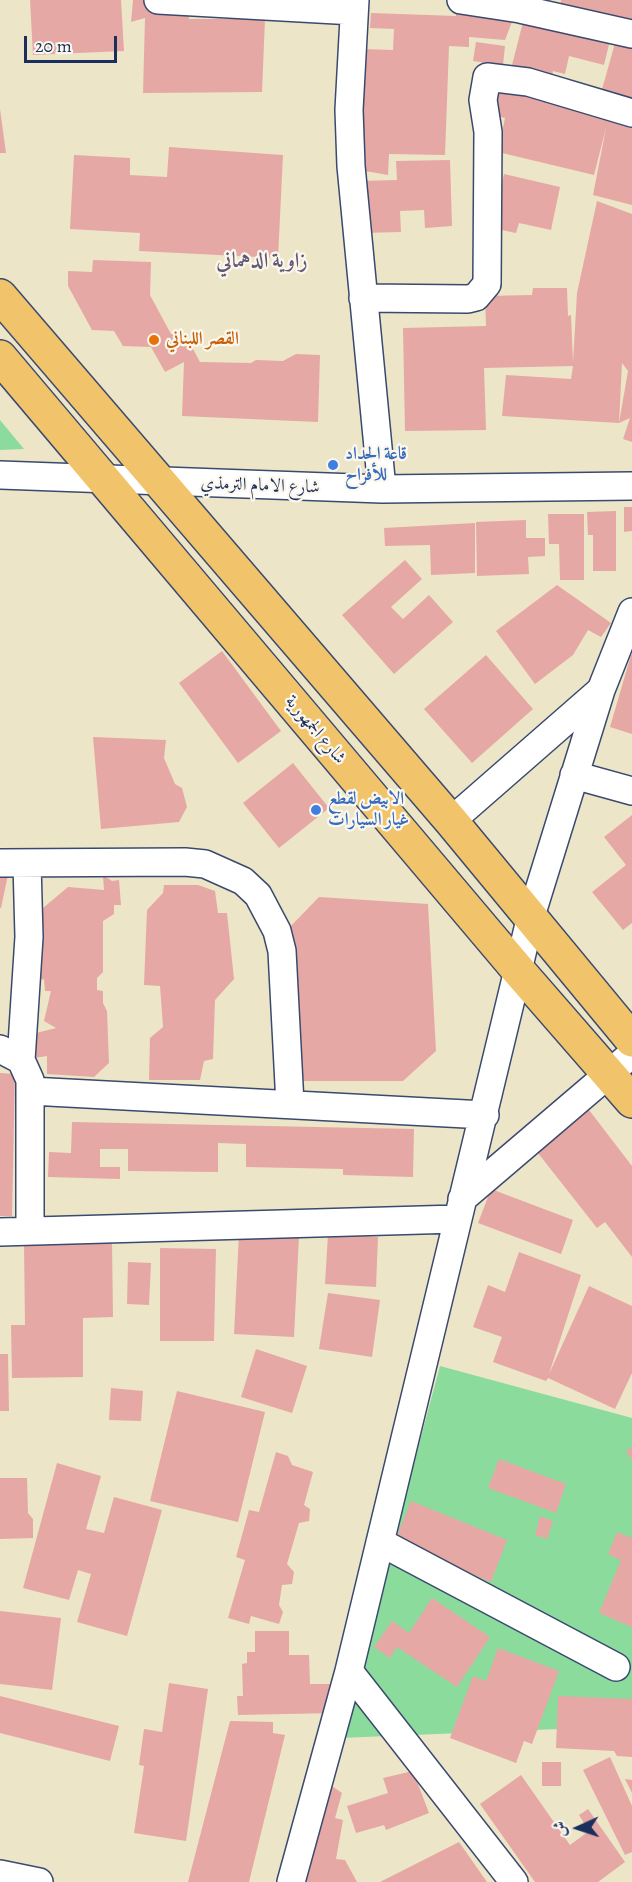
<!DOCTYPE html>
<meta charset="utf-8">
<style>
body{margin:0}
#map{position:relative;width:632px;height:1882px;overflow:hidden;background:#ece5c8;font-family:Alegreya,Amiri,serif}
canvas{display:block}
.north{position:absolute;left:548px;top:1798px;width:60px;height:60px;-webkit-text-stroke:4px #fbf7ec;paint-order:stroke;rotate:267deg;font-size:16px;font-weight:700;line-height:24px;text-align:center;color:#1b2f5e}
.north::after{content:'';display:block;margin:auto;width:21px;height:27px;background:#1b2f5e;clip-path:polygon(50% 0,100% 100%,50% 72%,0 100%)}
.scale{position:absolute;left:24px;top:36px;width:93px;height:27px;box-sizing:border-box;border:3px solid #1b2f5e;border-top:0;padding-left:8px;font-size:18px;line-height:21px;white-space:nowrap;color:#1b2f5e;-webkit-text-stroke:4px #fbf7ec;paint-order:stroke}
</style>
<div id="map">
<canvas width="632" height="1882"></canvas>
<div class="north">ش</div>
<div class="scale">20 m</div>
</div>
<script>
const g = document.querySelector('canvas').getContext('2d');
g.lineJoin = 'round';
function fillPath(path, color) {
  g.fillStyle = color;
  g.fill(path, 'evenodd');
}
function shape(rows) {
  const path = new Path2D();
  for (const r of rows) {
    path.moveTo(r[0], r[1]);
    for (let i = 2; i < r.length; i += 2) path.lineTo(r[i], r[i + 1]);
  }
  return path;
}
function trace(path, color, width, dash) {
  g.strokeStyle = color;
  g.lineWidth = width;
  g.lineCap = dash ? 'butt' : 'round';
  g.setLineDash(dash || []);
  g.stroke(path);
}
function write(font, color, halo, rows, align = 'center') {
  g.font = font + ' Alegreya,Amiri,serif';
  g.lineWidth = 4.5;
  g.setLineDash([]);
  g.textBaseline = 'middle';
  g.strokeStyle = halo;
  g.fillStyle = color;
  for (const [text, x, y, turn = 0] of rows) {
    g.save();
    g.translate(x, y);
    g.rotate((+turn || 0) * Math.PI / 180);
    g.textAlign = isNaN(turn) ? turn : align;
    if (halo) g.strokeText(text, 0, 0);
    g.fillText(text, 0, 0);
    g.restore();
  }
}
fillPath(shape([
 [0,420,24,449,0,450],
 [440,1366,632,1418,632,1726,340,1738]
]), '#8bdc9c');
fillPath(shape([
 [30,0,121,0,124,51,33,55],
 [133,0,189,0,189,19,265,19,262,92,143,93,145,18,131,22],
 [561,0,632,0,632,20,560,7],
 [456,6,515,14,505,40,469,37,469,47,449,46,445,155,389,154,388,175,359,170,362,49,393,50,394,29,370,28,371,13,456,16],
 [523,22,611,36,604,65,569,56,565,74,553,71,551,83,510,73],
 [476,42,505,46,503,65,473,61],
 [615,43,632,47,632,101,601,93],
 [493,90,606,112,632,122,632,205,593,195,606,128,594,175,498,152,505,118,489,114],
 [0,109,6,153,0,153],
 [169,147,283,155,278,258,139,251,140,233,70,229,74,155,130,158,130,175,167,177],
 [450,160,452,226,425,228,424,210,400,211,401,232,361,233,359,181,397,180,396,161],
 [504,174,560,187,551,230,519,223,516,233,492,228],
 [597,201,632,214,632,442,623,439,630,418,619,423,502,416,506,375,571,379,573,366,484,368,486,430,405,431,403,328,486,326,485,296,532,295,533,288,567,288,568,316,571,315,573,362,577,293],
 [622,363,628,371,619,423],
 [93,260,151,262,150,295,171,334,185,334,200,362,251,363,256,360,283,361,296,354,320,355,318,422,182,416,184,362,165,372,151,347,123,346,114,331,92,330,68,286,68,271,92,272],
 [624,507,632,507,632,531,624,532],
 [616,511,616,571,593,571,593,535,588,535,587,512],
 [548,514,584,514,584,580,560,580,559,544,549,544],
 [526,520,526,538,545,538,545,556,528,557,529,574,477,576,476,522],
 [475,523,475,573,431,575,430,545,385,546,384,528],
 [405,560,422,579,391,607,403,619,429,595,453,622,394,674,342,615],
 [557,585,611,623,601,637,588,630,573,655,535,684,496,631],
 [222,651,281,731,238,763,179,683],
 [486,655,533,709,472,763,424,709],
 [631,655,632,655,632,734,610,727],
 [93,737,166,740,164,758,175,784,182,788,187,807,179,822,101,829],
 [293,763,329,808,279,848,243,803],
 [632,815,632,923,623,930,592,892,626,865,604,837],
 [0,869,9,870,1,908,0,908],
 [103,875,112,881,119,880,121,905,114,905,114,914,103,921,103,972,97,978,97,990,103,991,103,1003,107,1011,109,1063,94,1077,47,1074,47,1056,34,1058,36,1033,56,1028,44,1021,51,991,45,991,44,979,33,981,33,926,43,925,43,908,68,887,104,890],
 [164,885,198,885,215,891,218,913,227,913,234,979,215,1000,213,1059,204,1061,200,1080,149,1080,150,1038,163,1027,160,986,144,985,147,910,163,893],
 [319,897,428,904,436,1051,403,1081,295,1081,287,930],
 [0,1073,15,1074,12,1216,0,1216],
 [586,1106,632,1166,632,1257,605,1222,597,1228,534,1148],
 [72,1122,414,1129,413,1177,343,1175,343,1169,246,1167,246,1144,218,1143,218,1172,128,1171,128,1149,100,1149,100,1167,120,1167,120,1179,48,1177,49,1152,71,1153],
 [491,1189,573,1220,561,1254,478,1223],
 [239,1233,299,1236,294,1337,234,1334],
 [328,1234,378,1237,376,1287,325,1284],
 [112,1242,113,1317,83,1318,83,1377,12,1378,11,1325,25,1325,24,1244],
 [160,1248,216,1249,214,1341,160,1341],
 [519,1252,581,1275,549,1374,589,1286,632,1306,632,1373,615,1409,548,1378,546,1381,493,1362,502,1337,473,1327,488,1285,505,1292],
 [128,1262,151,1263,149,1305,127,1304],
 [328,1293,380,1300,372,1357,319,1349],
 [256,1349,307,1366,292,1413,241,1397],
 [0,1354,8,1354,9,1411,0,1411],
 [111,1388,143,1391,141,1421,109,1420],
 [177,1391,265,1412,238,1522,150,1501],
 [632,1447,632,1460,626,1451],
 [276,1452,288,1456,292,1465,313,1472,304,1505,310,1509,309,1521,299,1523,287,1564,294,1572,292,1584,282,1585,279,1605,283,1612,279,1624,251,1616,249,1624,228,1618,245,1560,236,1557,249,1510,259,1512],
 [499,1459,566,1484,556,1513,488,1488],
 [57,1463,101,1476,86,1529,104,1533,114,1497,162,1510,127,1636,77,1622,91,1574,78,1570,69,1600,23,1588],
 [0,1478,27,1478,28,1513,33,1519,33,1538,0,1539],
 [411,1501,507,1540,491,1582,394,1543],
 [540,1516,553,1521,547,1539,535,1535],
 [617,1532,632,1538,632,1627,599,1613,621,1560,608,1554],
 [432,1598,490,1637,457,1687,397,1647,390,1658,374,1647,392,1621,409,1633],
 [0,1611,61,1618,52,1690,0,1684],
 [255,1631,289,1631,289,1655,309,1655,310,1684,334,1684,335,1713,238,1715,237,1696,243,1696,242,1664,247,1663,247,1652,255,1652],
 [498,1648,559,1671,532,1744,524,1741,516,1763,450,1738,473,1676,486,1681],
 [169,1683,208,1689,186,1841,134,1833,144,1766,139,1765,144,1729,162,1732],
 [0,1696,119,1726,110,1761,0,1733],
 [558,1696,632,1699,632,1757,617,1756,614,1751,556,1748],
 [230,1721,273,1722,273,1733,285,1735,249,1882,188,1882],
 [610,1757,632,1806,632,1852,625,1855,583,1770],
 [542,1762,561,1762,561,1786,542,1786],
 [413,1771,429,1813,386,1830,384,1825,356,1833,347,1806,388,1793,383,1778],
 [521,1775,570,1845,589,1831,579,1815,588,1809,625,1862,598,1882,535,1882,480,1804],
 [625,1779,632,1780,632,1793],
 [326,1782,342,1793,335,1818,343,1820,336,1859,345,1860,357,1882,300,1882],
 [459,1842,487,1882,380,1882]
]), '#e6a8a4');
const minor = shape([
 [158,0,354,11],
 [355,0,349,110,351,166,382,489],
 [461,0,520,9,632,34],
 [363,298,468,299,476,297,487,284,488,132,483,100,487,77,528,82,632,113],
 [0,475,382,489,632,486],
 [574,775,632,791],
 [451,821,601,690],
 [0,863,185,862,205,864,243,881,258,895,277,931,282,951,290,1104],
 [0,1049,21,1060,30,1080,30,1231],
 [21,1060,29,937,27,863],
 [30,1091,485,1115],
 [462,1199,632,1054],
 [0,1232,457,1219],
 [380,1542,616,1667],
 [349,1671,514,1882],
 [0,1874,39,1882],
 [291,1882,349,1671,531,916,601,690,632,612]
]);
const primary = shape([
 [0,296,451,821,632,1040],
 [0,357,518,970,632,1101]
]);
trace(minor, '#3a4a6e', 30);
trace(primary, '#3a4a6e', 36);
trace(minor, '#fff', 27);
trace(primary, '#f1c36a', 33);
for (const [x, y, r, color] of [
 [154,340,6,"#e8710a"],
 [333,465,6,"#3f7fe0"],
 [316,810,6,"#3f7fe0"]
]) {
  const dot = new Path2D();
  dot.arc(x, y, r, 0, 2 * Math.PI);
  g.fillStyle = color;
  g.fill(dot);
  trace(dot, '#fbf7ec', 2);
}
write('bold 18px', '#c56008', '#fbf7ec', [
 ["القصر اللبناني",166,340]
], 'left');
write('bold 18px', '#366cbe', '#fbf7ec', [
 ["قاعة الحداد",345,455],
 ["للأفراح",345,476],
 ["الابيض لقطع",328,800],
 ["غيار السيارات",328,821]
], 'left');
write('18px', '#1b2f5e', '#fbf7ec', [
 ["شارع الامام الترمذي",260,486,2],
 ["شارع الجمهورية",315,730,50]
]);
write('bold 21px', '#625976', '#fbf7ec', [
 ["زاوية الدهماني",262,262]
]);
</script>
